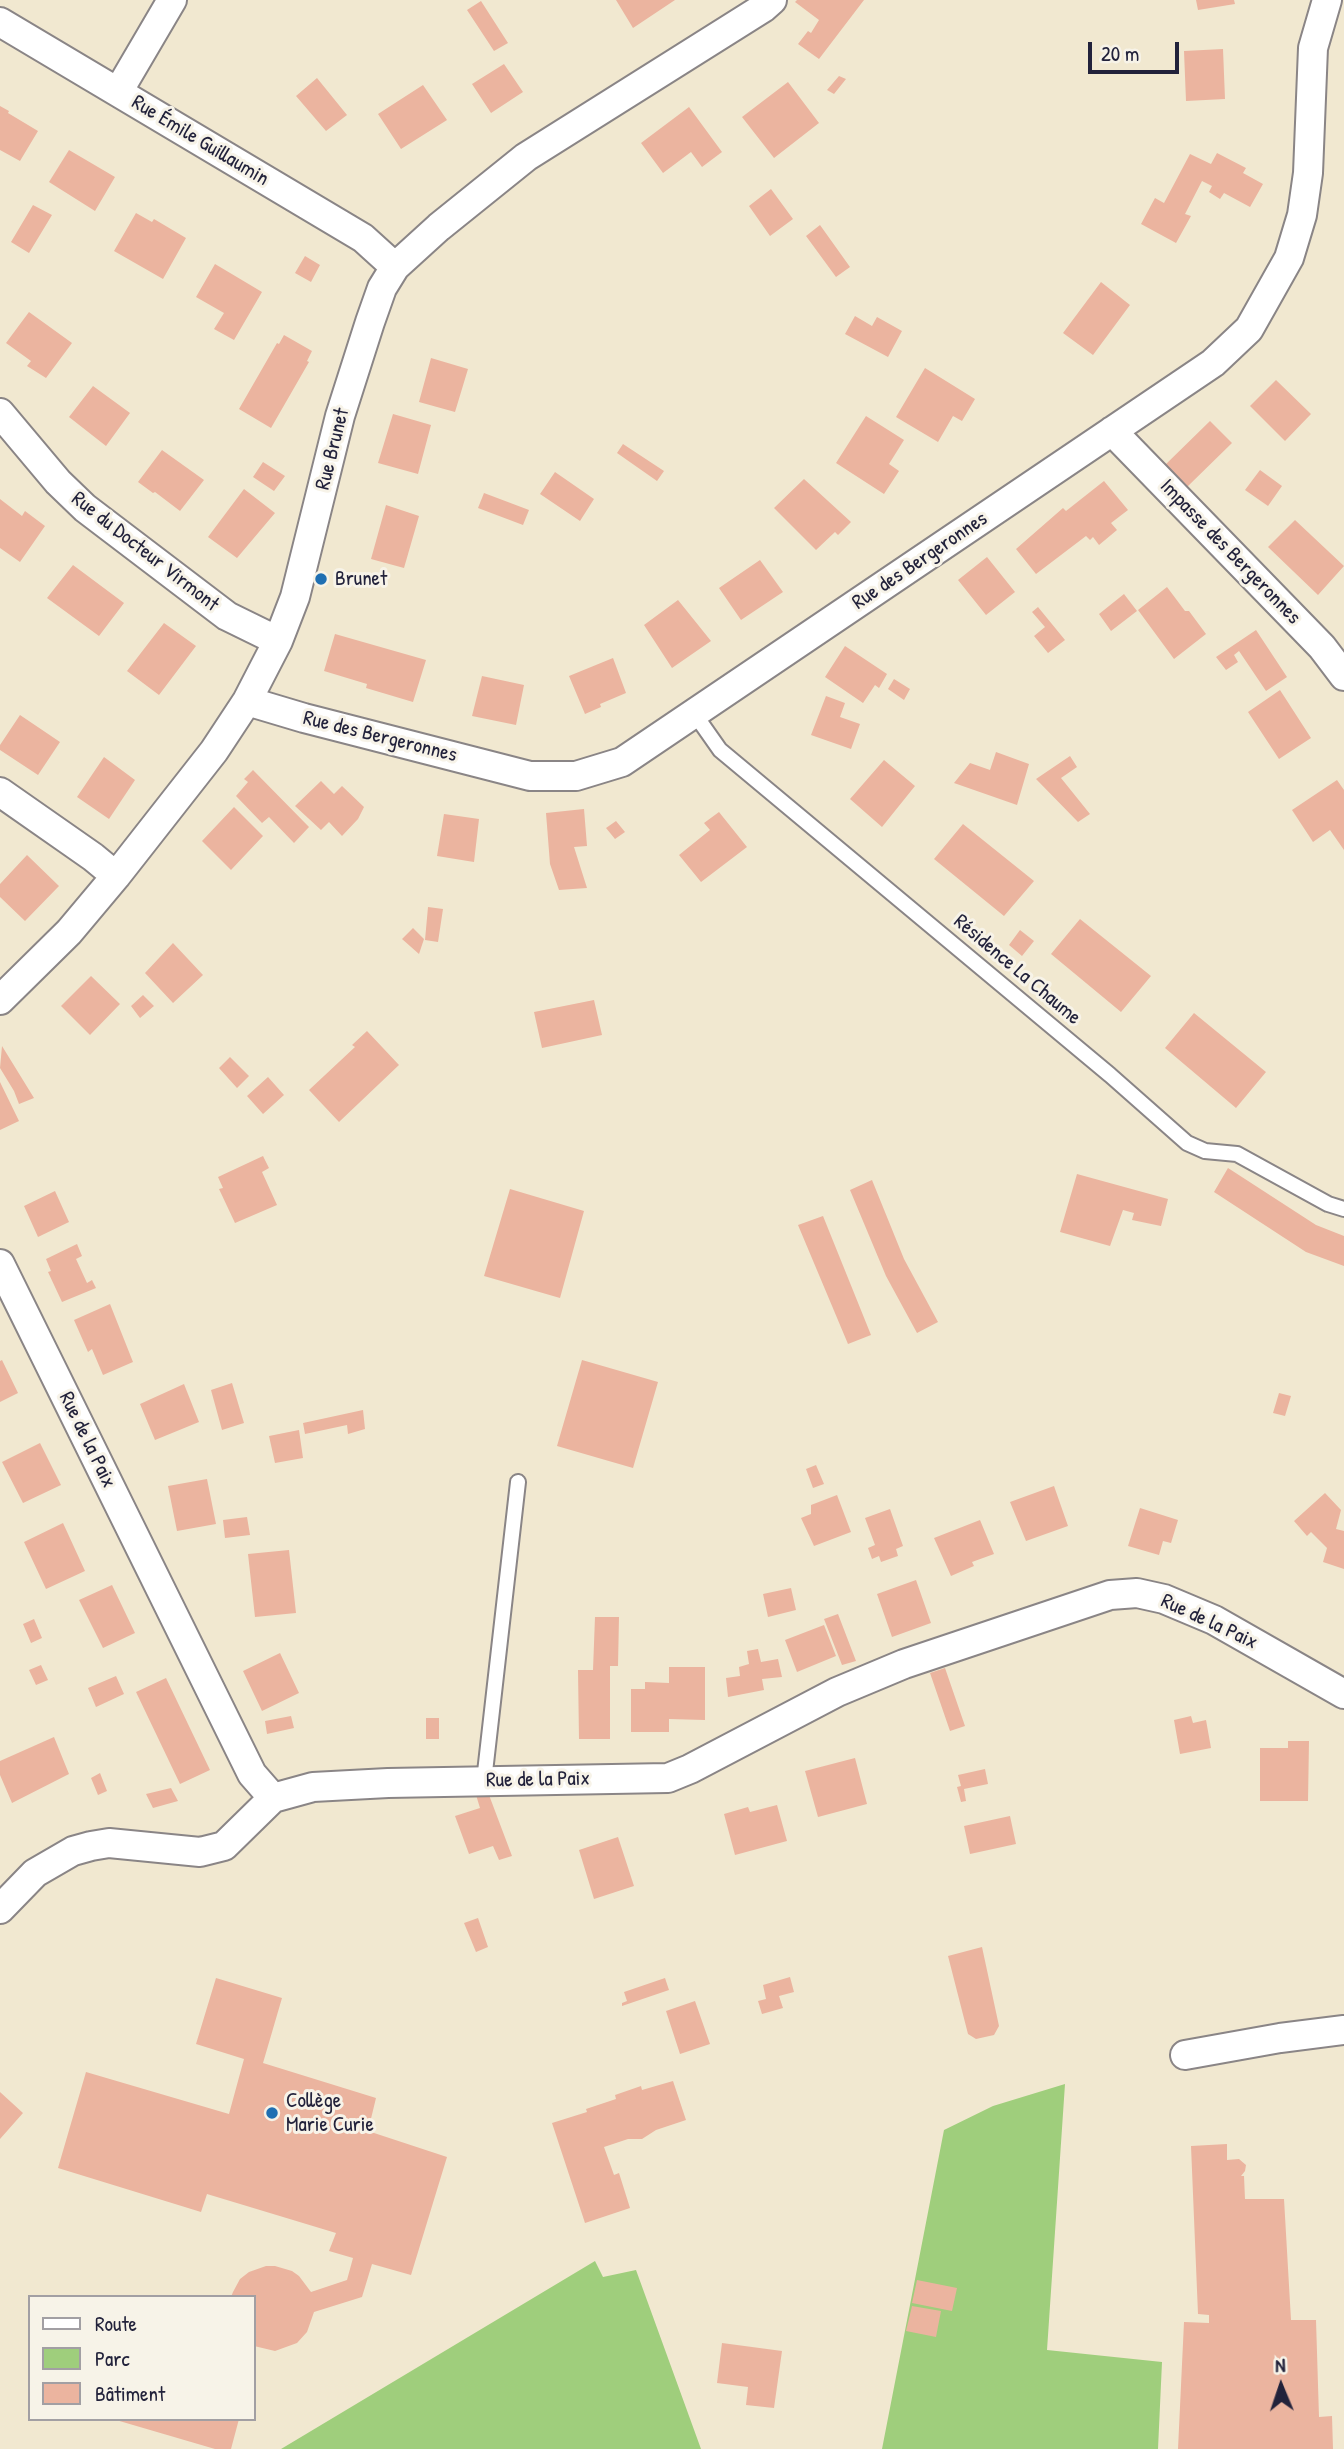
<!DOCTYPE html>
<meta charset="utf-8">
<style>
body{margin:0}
#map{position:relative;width:1344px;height:2449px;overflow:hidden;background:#f1e8d0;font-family:"Patrick Hand",sans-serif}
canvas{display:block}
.legend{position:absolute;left:28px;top:2295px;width:228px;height:126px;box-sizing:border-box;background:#f7f3e8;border:2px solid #a29fa3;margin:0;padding:9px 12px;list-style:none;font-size:21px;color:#22223b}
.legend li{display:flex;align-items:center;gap:14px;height:35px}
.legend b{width:35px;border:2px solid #a29fa3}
.north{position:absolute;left:1246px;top:2351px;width:70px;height:70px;-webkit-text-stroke:5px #f7f3e8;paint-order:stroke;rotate:358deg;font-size:19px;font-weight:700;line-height:28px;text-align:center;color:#22223b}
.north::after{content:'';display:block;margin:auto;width:24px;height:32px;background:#22223b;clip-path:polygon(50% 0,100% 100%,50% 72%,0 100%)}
.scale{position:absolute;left:1088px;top:42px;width:91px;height:32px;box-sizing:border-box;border:4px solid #22223b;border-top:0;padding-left:9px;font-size:21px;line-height:24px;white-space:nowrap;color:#22223b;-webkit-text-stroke:5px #f7f3e8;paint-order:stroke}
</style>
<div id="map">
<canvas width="1344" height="2449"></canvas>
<ul class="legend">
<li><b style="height:9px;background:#fff"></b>Route</li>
<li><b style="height:19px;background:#9fce7c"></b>Parc</li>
<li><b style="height:19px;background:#ebb49f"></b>Bâtiment</li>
</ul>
<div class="north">N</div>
<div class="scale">20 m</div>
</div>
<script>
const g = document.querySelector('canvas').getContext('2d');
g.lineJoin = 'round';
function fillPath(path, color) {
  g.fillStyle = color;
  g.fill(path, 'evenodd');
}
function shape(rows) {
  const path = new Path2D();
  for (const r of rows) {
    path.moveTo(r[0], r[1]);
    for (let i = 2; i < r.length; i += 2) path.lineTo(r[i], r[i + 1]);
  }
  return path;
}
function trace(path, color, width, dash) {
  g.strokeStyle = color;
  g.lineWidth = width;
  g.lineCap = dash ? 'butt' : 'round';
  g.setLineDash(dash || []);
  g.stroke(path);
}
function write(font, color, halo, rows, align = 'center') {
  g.font = font + ' "Patrick Hand",sans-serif';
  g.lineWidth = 6;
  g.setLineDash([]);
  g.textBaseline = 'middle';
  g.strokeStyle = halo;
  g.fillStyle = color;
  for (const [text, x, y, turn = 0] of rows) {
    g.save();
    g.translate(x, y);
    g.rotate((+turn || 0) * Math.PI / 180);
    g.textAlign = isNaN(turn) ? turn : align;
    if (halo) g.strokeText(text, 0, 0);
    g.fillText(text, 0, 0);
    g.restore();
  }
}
fillPath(shape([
 [1065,2084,1047,2350,1162,2362,1158,2449,882,2449,944,2130,993,2106],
 [595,2261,603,2277,636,2270,701,2449,281,2449]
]), '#9fce7c');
fillPath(shape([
 [616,0,675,0,633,28],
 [797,0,864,0,819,59,798,44,808,31,811,33,819,20,795,2],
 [1196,0,1234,0,1235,4,1198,10],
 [481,1,508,43,494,51,467,10],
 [1223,49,1225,99,1186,101,1184,51],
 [504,64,523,92,491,113,472,84],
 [839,76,846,79,834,94,827,90],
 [317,78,347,115,326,131,296,96],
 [788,82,819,123,774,158,742,117],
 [423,85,447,120,401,149,378,114],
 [0,106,9,111,8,113,38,131,20,161,0,150],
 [689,107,722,152,702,167,691,152,663,173,641,143],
 [69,150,115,177,95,211,49,182],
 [1217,153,1246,168,1243,173,1263,184,1250,207,1224,193,1220,199,1209,192,1212,186,1202,181,1185,214,1191,216,1176,243,1141,224,1155,198,1164,203,1190,154,1211,164],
 [771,189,793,219,770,236,749,206],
 [33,205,52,215,29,253,11,242],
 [136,213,152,222,154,219,186,238,163,279,114,251],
 [820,225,850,267,836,277,806,236],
 [305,256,320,265,311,282,295,273],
 [215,264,262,292,234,340,214,329,224,313,196,297],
 [1101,282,1130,305,1093,355,1063,333],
 [29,312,72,343,46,378,27,366,31,361,6,343],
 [855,316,872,326,877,317,902,331,888,357,845,334],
 [284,335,312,351,307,361,309,362,271,428,239,409,277,343,279,344],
 [431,358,468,369,455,412,419,402],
 [925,368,975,399,962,421,953,416,938,442,896,417],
 [1276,380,1311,414,1285,441,1250,406],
 [93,386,130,413,106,446,69,417],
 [393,414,431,425,418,474,378,463],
 [866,416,904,440,889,464,899,471,884,494,836,463],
 [1210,421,1232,443,1186,488,1164,466],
 [623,444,664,471,657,481,617,453],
 [162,450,204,480,180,511,155,492,153,493,138,482],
 [263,462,285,476,274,491,253,477],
 [1260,470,1282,486,1268,506,1245,490],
 [555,472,594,499,580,521,540,494],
 [804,479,851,522,838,535,835,532,816,550,774,508],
 [1104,481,1128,510,1111,523,1117,530,1099,545,1093,537,1090,540,1086,536,1036,574,1016,549,1063,508,1066,511],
 [244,489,275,513,237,558,208,537],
 [484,493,529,510,523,525,478,508],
 [0,499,22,516,25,511,45,526,20,562,0,548],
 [386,505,419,516,404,568,371,559],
 [1295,520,1344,566,1318,595,1268,547],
 [987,557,1015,592,986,615,958,580],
 [760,560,783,592,741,620,719,588],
 [73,565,124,603,99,636,47,598],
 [1167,587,1185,611,1189,611,1206,634,1174,659,1138,610],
 [1124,594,1137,611,1111,631,1099,614],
 [678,600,711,641,672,668,644,625],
 [1038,607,1065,640,1048,653,1034,636,1045,627,1032,612],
 [164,623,196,646,159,695,127,671],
 [1256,630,1287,677,1266,691,1239,651,1234,655,1238,662,1226,670,1216,657],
 [335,634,426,660,413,702,366,688,367,684,324,671],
 [845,646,887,674,879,688,875,685,863,703,825,677],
 [613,658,626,693,600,704,601,707,585,714,569,676],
 [482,676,524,685,516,725,472,716],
 [894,679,910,689,904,700,888,689],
 [1280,690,1311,738,1279,759,1248,712],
 [826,696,845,703,840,717,860,724,851,749,811,735],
 [20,715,60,742,38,775,0,750,0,745],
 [996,752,1029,764,1017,805,954,783,970,763,990,770],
 [1070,756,1077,767,1061,778,1090,814,1078,822,1036,779],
 [104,757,135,780,109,819,77,797],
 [884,760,915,786,882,827,850,799],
 [253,770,309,827,294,843,269,817,262,823,236,796,248,782,244,779],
 [1337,780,1344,790,1344,850,1330,830,1313,842,1292,810],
 [321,781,334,794,342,786,364,807,358,819,342,836,329,822,321,830,295,806],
 [234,807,263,836,231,870,202,841],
 [584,809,587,846,574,847,587,888,559,890,550,864,546,813],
 [719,812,747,847,701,882,679,855,710,830,704,823],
 [444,814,479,819,474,862,437,856],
 [616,821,625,832,615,839,606,828],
 [963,824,1034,881,1004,916,934,859],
 [27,855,59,886,25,921,0,897,0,884],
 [428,907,443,909,438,942,425,940],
 [1080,919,1151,976,1121,1012,1051,954],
 [413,928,424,939,419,954,402,939],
 [1020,930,1034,941,1022,956,1009,945],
 [173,943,203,975,173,1003,145,973],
 [91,976,120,1004,90,1035,61,1006],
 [143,995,154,1006,140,1018,131,1006],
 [594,1000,602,1035,542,1048,534,1012],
 [1194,1013,1266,1072,1236,1108,1165,1048],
 [367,1031,399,1065,339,1122,309,1090,355,1047,352,1045],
 [2,1046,34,1098,19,1104,14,1091,0,1068],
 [230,1057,249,1076,237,1088,219,1068],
 [268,1077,284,1095,263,1114,247,1096],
 [0,1082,19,1121,0,1130],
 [263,1156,269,1168,262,1172,277,1205,235,1223,219,1189,223,1188,218,1177],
 [1228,1168,1316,1225,1344,1236,1344,1266,1306,1252,1214,1192],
 [1077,1174,1168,1199,1161,1226,1132,1220,1134,1213,1123,1210,1110,1246,1060,1232],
 [872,1180,904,1259,938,1322,917,1333,886,1276,850,1190],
 [510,1189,584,1211,560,1298,484,1276],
 [55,1191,69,1222,38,1237,24,1206],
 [823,1216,871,1335,848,1344,798,1225],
 [77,1244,82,1256,76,1259,87,1283,92,1280,96,1288,62,1302,48,1272,51,1271,46,1259],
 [110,1304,133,1362,103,1375,92,1349,88,1352,74,1320],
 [2,1360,18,1393,0,1402,0,1361],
 [582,1360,658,1382,633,1468,557,1446],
 [232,1383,244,1423,222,1430,211,1390],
 [184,1384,199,1422,155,1440,140,1404],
 [1279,1393,1291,1396,1285,1416,1273,1413],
 [363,1410,365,1429,348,1434,347,1425,305,1434,303,1423],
 [299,1430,303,1458,275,1463,269,1436],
 [40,1443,61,1485,23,1503,2,1462],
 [816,1465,824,1484,813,1488,806,1469],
 [207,1479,216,1524,177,1531,168,1486],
 [1054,1486,1068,1526,1026,1541,1010,1502],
 [1325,1493,1341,1510,1336,1529,1344,1531,1344,1569,1323,1562,1327,1548,1311,1532,1307,1536,1294,1521],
 [837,1495,851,1532,814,1546,801,1518,811,1514,811,1505],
 [1140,1508,1178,1520,1171,1543,1163,1541,1159,1555,1128,1546],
 [890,1509,903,1546,896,1549,898,1556,881,1562,879,1556,872,1559,868,1548,875,1545,865,1518],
 [247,1517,250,1535,225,1538,223,1520],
 [980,1520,994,1554,972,1562,974,1566,951,1576,934,1538],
 [63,1523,85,1571,46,1589,24,1542],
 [289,1550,296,1613,255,1617,248,1554],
 [916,1580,931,1623,892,1637,877,1594],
 [112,1585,135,1633,103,1648,79,1600],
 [791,1588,796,1610,768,1617,763,1594],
 [838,1614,856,1661,842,1665,824,1619],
 [595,1617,619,1617,618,1666,610,1666,610,1739,579,1739,578,1670,593,1670],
 [34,1619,42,1638,31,1643,23,1624],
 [824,1625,836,1656,797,1672,785,1640],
 [758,1649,761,1662,778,1659,782,1677,762,1679,764,1690,728,1697,726,1678,740,1676,739,1667,749,1664,747,1651],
 [280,1653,299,1693,262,1711,243,1671],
 [41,1665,48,1680,36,1685,29,1670],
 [669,1667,705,1667,705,1720,669,1719,669,1732,631,1732,631,1689,645,1689,645,1682,669,1683],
 [945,1668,965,1726,950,1731,930,1673],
 [116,1676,124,1694,96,1707,88,1688],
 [166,1678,210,1770,180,1784,136,1692],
 [291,1716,294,1728,267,1734,265,1721],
 [1191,1716,1193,1723,1206,1720,1211,1748,1180,1754,1174,1720],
 [426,1718,439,1718,439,1739,426,1739],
 [54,1737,69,1774,12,1803,0,1775,0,1761],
 [1288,1741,1309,1741,1308,1801,1260,1801,1260,1748,1288,1748],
 [855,1758,867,1804,818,1817,805,1771],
 [985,1769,988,1784,964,1789,966,1801,961,1802,957,1787,961,1786,958,1775],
 [100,1773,107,1791,98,1795,91,1778],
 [171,1788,178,1801,153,1808,146,1794],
 [476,1795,489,1795,512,1856,499,1860,493,1846,469,1854,455,1816,480,1808],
 [777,1805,787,1841,735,1855,724,1814,748,1807,750,1812],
 [1010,1816,1016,1844,970,1854,964,1826],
 [618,1837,634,1886,594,1899,579,1850],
 [478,1918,488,1947,476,1952,464,1923],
 [982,1947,999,2026,994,2035,976,2039,968,2034,948,1956],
 [790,1977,794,1992,779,1996,783,2008,762,2014,758,2001,766,1999,763,1985],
 [216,1978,282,1998,263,2063,376,2098,368,2131,447,2157,411,2275,372,2264,362,2297,314,2312,307,2332,297,2343,275,2351,254,2346,254,2297,231,2297,233,2292,240,2279,249,2272,266,2266,275,2266,292,2271,299,2276,311,2292,347,2280,353,2258,329,2251,336,2233,207,2194,201,2212,58,2168,86,2072,229,2114,244,2059,196,2044],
 [665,1978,669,1990,622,2006,622,2003,627,2001,624,1992],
 [695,2001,710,2044,680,2054,666,2011],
 [673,2081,686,2120,656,2130,642,2139,628,2139,604,2147,614,2175,619,2173,630,2208,585,2223,552,2123,587,2112,586,2109,616,2099,615,2095,641,2086,642,2090],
 [0,2092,23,2113,0,2139],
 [1227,2144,1227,2160,1239,2159,1246,2165,1245,2171,1241,2176,1244,2176,1245,2199,1284,2199,1291,2320,1316,2320,1319,2417,1332,2416,1333,2449,1178,2449,1184,2322,1209,2323,1209,2315,1198,2314,1191,2146],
 [917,2280,957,2288,952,2311,912,2303],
 [912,2306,941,2311,936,2337,906,2331],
 [722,2343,782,2351,774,2408,746,2405,748,2387,717,2383],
 [239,2419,231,2449,215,2449,116,2420]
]), '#ebb49f');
const service = shape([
 [694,713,720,750,1110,1075,1187,1143,1205,1151,1237,1154,1328,1204,1344,1209],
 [484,1781,518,1482]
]);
const minor = shape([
 [0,22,363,238,395,267],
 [118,92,172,0],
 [0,413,58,482,85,508,227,616,278,641],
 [1112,431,1322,647,1344,676],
 [247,701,304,718,530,776,576,776,622,762,1213,363,1249,329,1289,258,1302,215,1308,173,1313,48,1327,0],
 [0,792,93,857,116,876],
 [0,1000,69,932,116,876,214,751,247,701,278,641,295,597,340,416,370,322,382,288,395,267,439,227,526,157,763,8,772,0],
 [0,1264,252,1774,273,1798,313,1787,388,1783,668,1778,690,1769,837,1692,904,1664,1110,1595,1137,1593,1164,1599,1214,1620,1344,1694],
 [0,1909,35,1873,73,1851,91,1846,109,1843,200,1852,224,1846,273,1798],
 [1185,2055,1280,2038,1344,2030]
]);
trace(service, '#8a8586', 18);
trace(minor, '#8a8586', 32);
trace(service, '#fff', 14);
trace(minor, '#fff', 28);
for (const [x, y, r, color] of [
 [321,579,7,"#1f6fb2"],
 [272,2113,7,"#1f6fb2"]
]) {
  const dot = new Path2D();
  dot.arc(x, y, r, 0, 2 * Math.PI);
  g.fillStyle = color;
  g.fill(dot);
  trace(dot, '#f7f3e8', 2.5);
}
write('21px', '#22223b', '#f7f3e8', [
 ["Rue Émile Guillaumin",200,141,31],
 ["Rue Brunet",333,449,-76],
 ["Rue du Docteur Virmont",145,552,38],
 ["Impasse des Bergeronnes",1230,552,46],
 ["Rue des Bergeronnes",920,561,-34],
 ["Rue des Bergeronnes",380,737,14],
 ["Résidence La Chaume",1017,970,40],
 ["Rue de la Paix",87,1440,64],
 ["Rue de la Paix",1209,1622,25],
 ["Rue de la Paix",538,1780,-1]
]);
write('21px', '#22223b', '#f7f3e8', [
 ["Brunet",335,579],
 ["Collège",286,2101],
 ["Marie Curie",286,2125]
], 'left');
</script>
